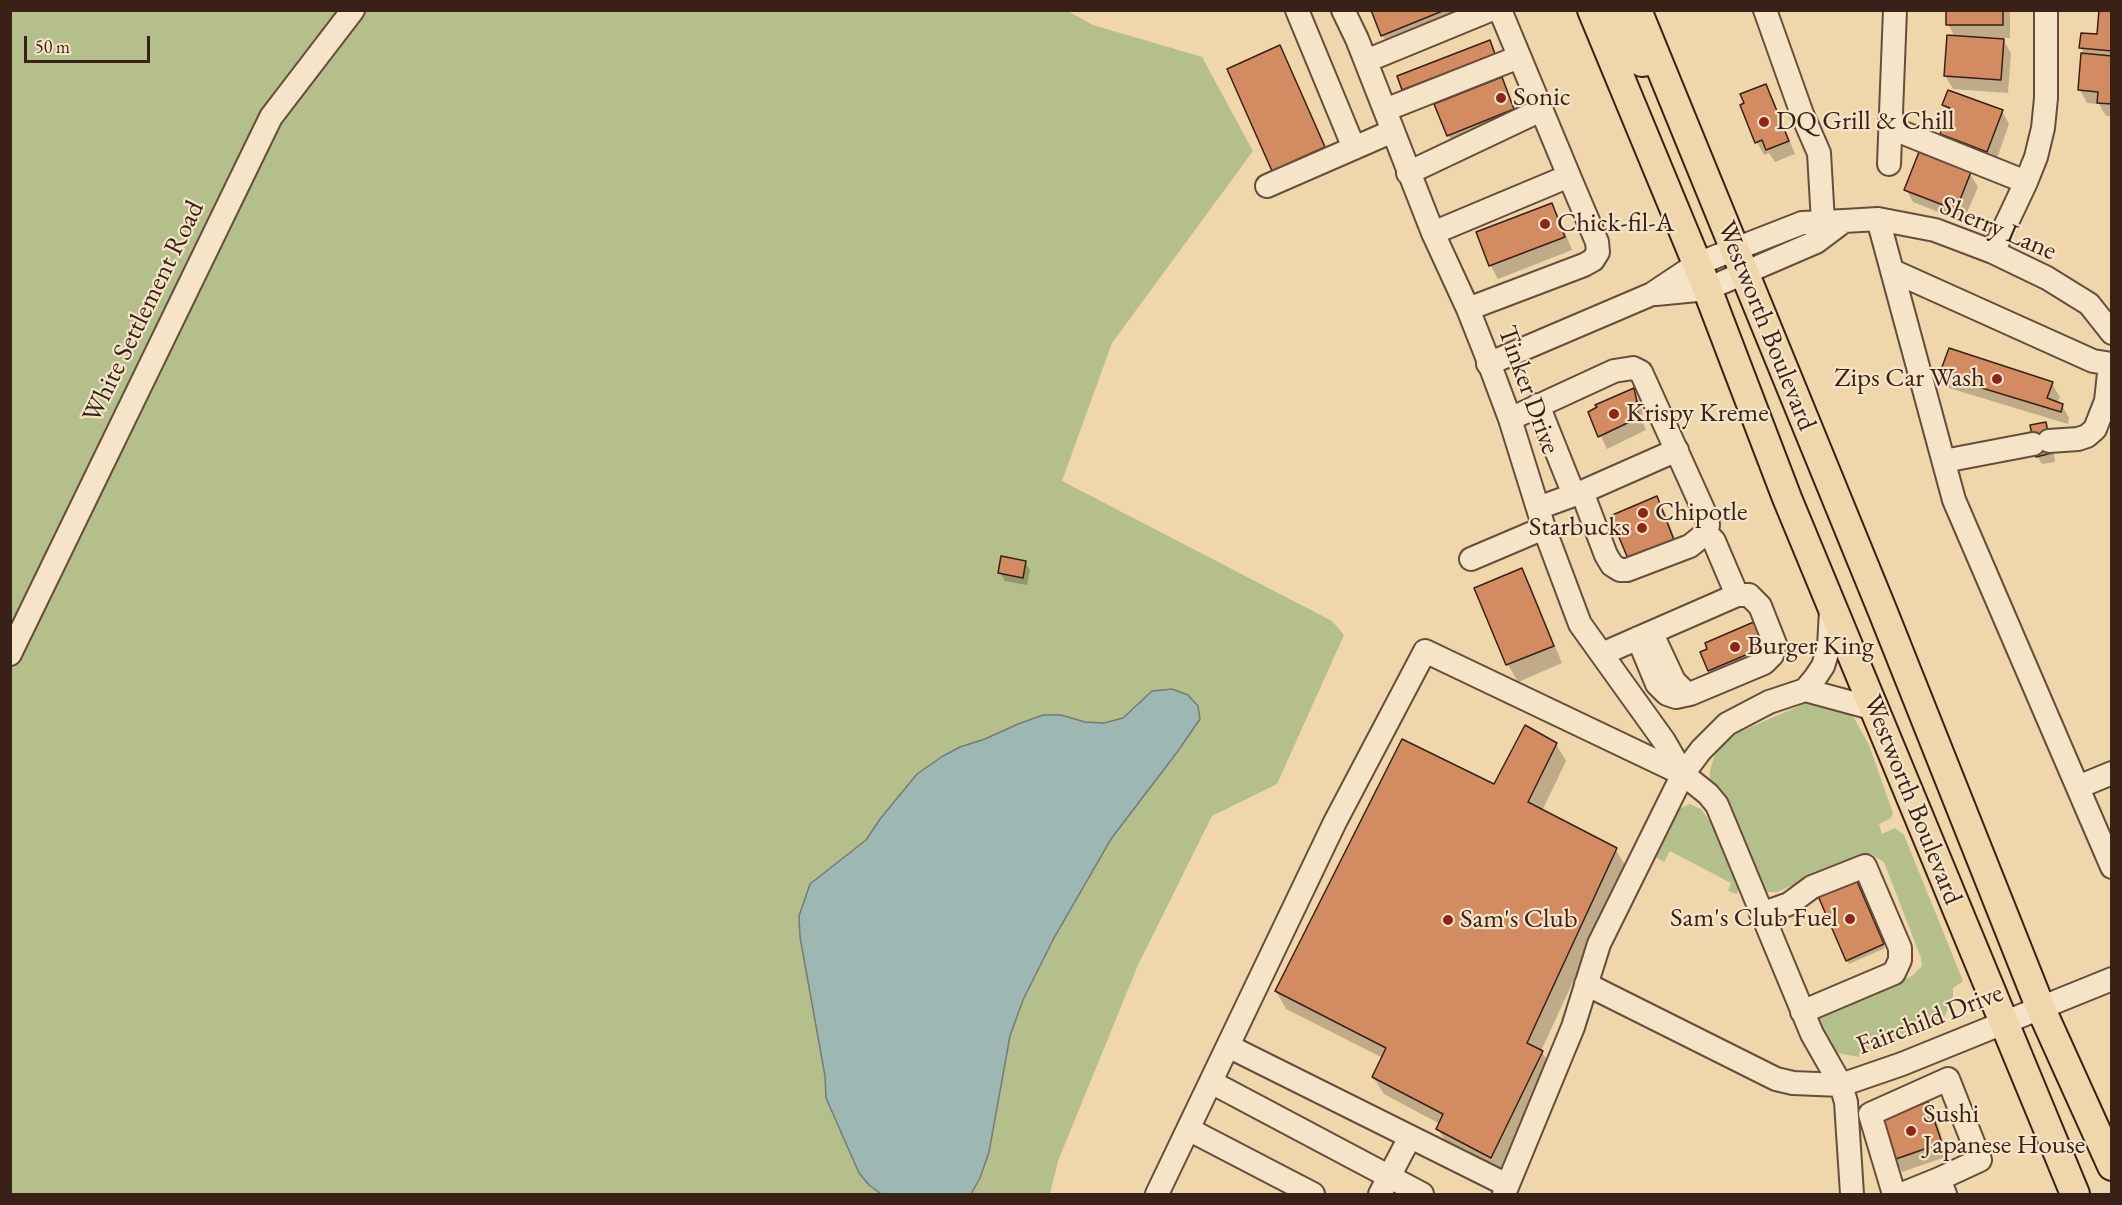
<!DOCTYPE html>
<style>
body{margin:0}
#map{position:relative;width:2122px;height:1205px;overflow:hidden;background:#efd6ab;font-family:"EB Garamond",serif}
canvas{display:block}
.frame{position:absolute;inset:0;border:12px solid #392117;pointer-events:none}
.scale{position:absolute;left:24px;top:36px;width:126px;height:27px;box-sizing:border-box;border:3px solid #392117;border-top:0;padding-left:8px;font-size:18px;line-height:21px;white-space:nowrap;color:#392117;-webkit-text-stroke:4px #f5e4c8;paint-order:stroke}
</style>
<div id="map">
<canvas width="2122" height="1205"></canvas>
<div class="frame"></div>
<div class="scale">50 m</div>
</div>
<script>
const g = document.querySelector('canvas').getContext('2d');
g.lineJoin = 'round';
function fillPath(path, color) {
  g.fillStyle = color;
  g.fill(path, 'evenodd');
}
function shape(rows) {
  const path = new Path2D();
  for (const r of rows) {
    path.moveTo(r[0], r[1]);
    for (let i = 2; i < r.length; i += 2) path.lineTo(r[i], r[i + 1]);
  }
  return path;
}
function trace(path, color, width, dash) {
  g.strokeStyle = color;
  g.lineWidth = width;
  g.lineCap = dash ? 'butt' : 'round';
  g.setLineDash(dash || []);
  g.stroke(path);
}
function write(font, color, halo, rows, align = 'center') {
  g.font = font + ' "EB Garamond",serif';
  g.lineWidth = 4.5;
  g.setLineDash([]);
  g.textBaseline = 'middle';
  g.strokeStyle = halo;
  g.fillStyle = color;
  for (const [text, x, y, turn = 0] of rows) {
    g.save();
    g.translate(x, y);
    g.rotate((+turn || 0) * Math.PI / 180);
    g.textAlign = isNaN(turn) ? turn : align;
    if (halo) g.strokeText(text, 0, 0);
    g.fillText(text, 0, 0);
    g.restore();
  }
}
fillPath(shape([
 [1066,10,1093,25,1202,57,1253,151,1112,343,1062,481,1332,621,1344,635,1277,784,1212,816,1138,965,1058,1161,1050,1194,11,1194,10,11],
 [1827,702,1848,710,1854,718,1869,745,1893,813,1891,818,1879,824,1882,834,1895,828,1904,835,1963,981,1953,988,1953,997,1942,1022,1858,1057,1838,1053,1830,1046,1817,1017,1912,976,1922,966,1921,958,1884,862,1871,854,1863,855,1777,892,1767,892,1762,888,1710,779,1710,770,1716,751,1737,733,1806,703],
 [1690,804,1701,809,1716,830,1735,879,1738,889,1737,894,1728,891,1731,883,1670,851,1664,862,1654,856,1675,813,1681,808]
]), '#b5bf8c');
const water = shape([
 [1172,689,1188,695,1198,706,1200,719,1178,751,1111,839,1055,936,1023,1000,1010,1036,989,1152,980,1178,971,1194,881,1194,869,1185,859,1173,826,1098,825,1076,800,937,799,916,810,884,866,840,880,819,917,774,943,756,960,747,985,739,1018,724,1043,715,1061,715,1085,722,1104,723,1123,718,1152,691,1172,689]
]);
fillPath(water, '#9db7b3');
trace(water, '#757b75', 1.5);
fillPath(shape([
 [1471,10,1393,53,1383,36,1373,11],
 [1948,10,2010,10,2010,38,2002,38,2011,53,2008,93,1953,89,1945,76,1955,37,1948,24],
 [2112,10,2112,116,2106,116,2099,104,2087,103,2080,90,2085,55,2081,48,2098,36],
 [1489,42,1497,55,1411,102,1403,89],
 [1279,47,1289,64,1334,165,1284,188,1274,170,1229,69],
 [1501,79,1521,122,1456,148,1448,135],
 [1765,86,1773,99,1795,154,1775,162,1769,153,1764,155,1757,142],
 [1944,105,2002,111,2009,124,1995,164,1949,147,1941,134,1949,114],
 [1970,174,1978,187,1963,222,1913,202,1906,189],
 [1552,204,1559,217,1572,250,1498,279,1491,266,1478,233],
 [1941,375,2052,384,2060,397,2057,404,2062,405,2069,418,2068,424,1949,388],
 [1633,390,1640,402,1643,415,1640,415,1646,430,1607,449,1590,412],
 [2045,424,2050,432,2055,462,2042,464,2037,456],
 [1656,498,1664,511,1681,554,1630,560],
 [1025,562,1030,570,1027,585,1005,581,1000,573],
 [1521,570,1531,587,1562,663,1518,682,1508,665,1476,589],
 [1756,623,1773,659,1716,683,1709,670],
 [1556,744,1566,761,1542,811,1616,850,1626,867,1541,1051,1553,1069,1501,1174,1448,1146,1438,1129,1440,1124,1384,1094,1373,1077,1383,1058,1286,1009,1276,991,1495,786],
 [1855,878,1885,948,1849,964,1847,960],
 [1927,1103,1935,1116,1948,1156,1902,1172,1894,1159]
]), '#0003');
const building = shape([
 [1371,10,1445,10,1381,36,1371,10],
 [1946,10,2003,10,2003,25,1946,25,1946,10],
 [2099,10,2112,10,2112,51,2079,48,2081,33,2097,34,2099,10],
 [1947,35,2004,39,2001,80,1944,76,1947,35],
 [1490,40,1495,54,1402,90,1397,76,1490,40],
 [1280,45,1325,147,1272,171,1227,69,1280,45],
 [2081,53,2112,56,2112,104,2097,103,2098,92,2078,90,2081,53],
 [1502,77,1514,109,1447,136,1434,104,1502,77],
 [1766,84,1789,141,1766,150,1762,140,1755,143,1740,105,1744,103,1740,94,1766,84],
 [1948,90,2003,110,1987,152,1940,134,1950,108,1942,105,1948,90],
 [1919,152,1971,172,1956,210,1904,190,1919,152],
 [1552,203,1565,237,1489,266,1476,232,1552,203],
 [1949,348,2053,382,2047,398,2063,404,2061,412,1939,375,1949,348],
 [1634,388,1637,402,1634,403,1640,417,1598,437,1588,412,1597,407,1595,405,1634,388],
 [2046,422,2052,453,2036,457,2030,425,2046,422],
 [1657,496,1674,540,1629,561,1610,516,1657,496],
 [1001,556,1026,561,1023,578,998,573,1001,556],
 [1522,568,1554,646,1506,665,1474,588,1522,568],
 [1756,621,1767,646,1708,671,1700,652,1707,649,1705,643,1756,621],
 [1525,725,1557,743,1528,802,1617,848,1527,1043,1543,1051,1491,1158,1436,1129,1443,1114,1372,1077,1386,1048,1275,991,1402,739,1494,784,1525,725],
 [1853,872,1884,944,1846,961,1815,889,1853,872],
 [1928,1102,1942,1143,1893,1160,1879,1118,1928,1102]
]);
fillPath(building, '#d38b61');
trace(building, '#392117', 1.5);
const minor = shape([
 [1297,10,1354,148],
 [1343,10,1357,39,1433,233,1468,309,1485,352,1510,419,1544,528,1580,624,1664,741,1683,774],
 [1500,10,1569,176],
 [1765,10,1802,114,1819,153,1823,222],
 [1366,61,1490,10],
 [1385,110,1519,57],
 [1891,128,2026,182],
 [1889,164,1895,10],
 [1408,173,1541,110],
 [1267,186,1393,131],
 [1878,219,1954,500,2112,867],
 [1433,233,1569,176,1597,242,1598,252,1593,260,1584,265,1468,309],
 [1993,252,2026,182,2036,157,2043,128,2046,98,2046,10],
 [1893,271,2093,361,2112,364],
 [1656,294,1707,289,1816,242,1844,221],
 [1488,364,1652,294,1697,264,1802,223,1844,221,1878,219,1935,230,1993,252,2047,278,2089,304,2112,333],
 [1538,405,1574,495],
 [1510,419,1614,371,1633,368,1641,372,1707,518,1708,525,1706,533,1690,546,1627,570,1620,570,1612,565,1606,555,1582,492,1538,508],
 [2049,441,2078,439,2087,436,2095,429,2106,401,2110,364],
 [1944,461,2033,444],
 [1582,492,1677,450],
 [1706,533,1714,541,1737,595],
 [1471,559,1544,528],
 [1652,634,1674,681,1685,692,1690,694],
 [10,654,271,117,353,10],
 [1602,654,1737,595,1749,595,1760,606,1775,644,1772,655,1764,663,1690,694,1676,697,1667,694,1657,684,1638,638],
 [1805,690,1875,709],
 [2078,787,2112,773],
 [1761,914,1789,904,1812,887,1865,866,1900,948,1900,960,1894,973,1802,1012],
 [1586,984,1776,1079,1793,1083,1841,1085,1902,1064,2112,979],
 [1228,1046,1507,1185],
 [1211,1082,1422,1194],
 [1188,1129,1313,1194],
 [1157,1194,1335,822,1425,651,1683,774,1708,794,1717,805,1812,1034,1841,1085,1846,1102,1852,1194],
 [1380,1194,1410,1137],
 [1504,1194,1573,1027,1599,944,1683,774,1701,750,1727,724,1769,702,1805,690,1815,678,1823,666,1829,647,1831,610],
 [1894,1194,1870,1114,1948,1079,1980,1160,1939,1179],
 [1902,1194,1939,1179,1945,1194]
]);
const major = shape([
 [1592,10,1703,278,1787,498,2075,1194],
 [1637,10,1883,612,2041,1009,2112,1166],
 [1613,12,1633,56,1642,62,1656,60]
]);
trace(minor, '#664e3c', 26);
trace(major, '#392117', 32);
trace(minor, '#f5e4c8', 22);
trace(major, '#efd6ab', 28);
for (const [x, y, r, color] of [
 [1501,98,6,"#8f2418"],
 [1764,122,6,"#8f2418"],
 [1545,224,6,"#8f2418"],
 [1997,379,6,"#8f2418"],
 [1614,414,6,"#8f2418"],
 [1643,513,6,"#8f2418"],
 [1642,528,6,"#8f2418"],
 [1735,647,6,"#8f2418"],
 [1850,919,6,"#8f2418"],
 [1448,920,6,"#8f2418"],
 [1911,1131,6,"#8f2418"]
]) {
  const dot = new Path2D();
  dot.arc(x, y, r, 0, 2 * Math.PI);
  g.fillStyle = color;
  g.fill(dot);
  trace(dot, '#f5e4c8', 2);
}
write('27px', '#392117', '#f5e4c8', [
 ["Sonic",1513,98],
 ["DQ Grill & Chill",1776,122],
 ["Chick-fil-A",1557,224],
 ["Zips Car Wash",1985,379,"right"],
 ["Krispy Kreme",1626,414],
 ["Chipotle",1655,513],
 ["Starbucks",1630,528,"right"],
 ["Burger King",1747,647],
 ["Sam's Club Fuel",1838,919,"right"],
 ["Sam's Club",1460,920],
 ["Sushi",1923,1115],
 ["Japanese House",1923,1146]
], 'left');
write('27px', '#392117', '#f5e4c8', [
 ["Sherry Lane",1998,229,23],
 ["White Settlement Road",144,312,-64],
 ["Westworth Boulevard",1766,326,68],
 ["Tinker Drive",1528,390,70],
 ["Westworth Boulevard",1912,800,68],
 ["Fairchild Drive",1930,1020,-21]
]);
</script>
